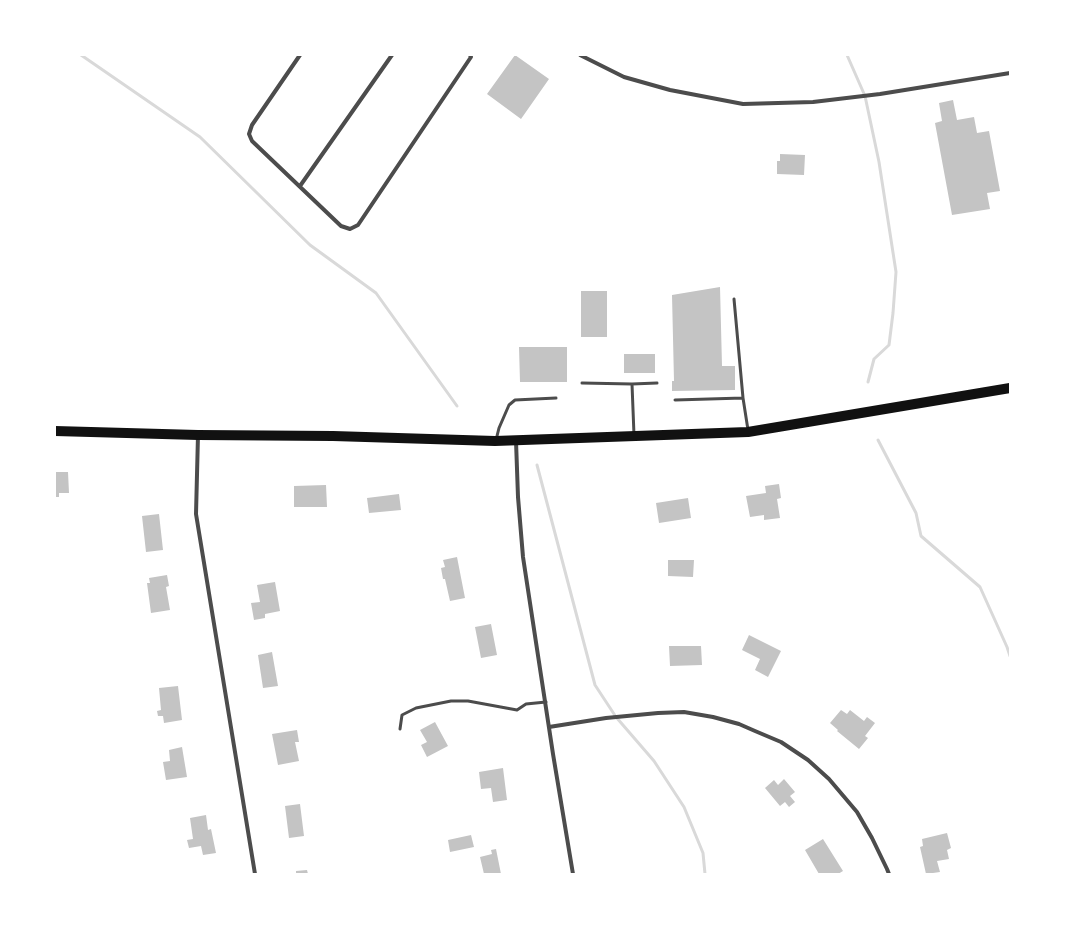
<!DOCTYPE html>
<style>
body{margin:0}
#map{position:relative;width:1065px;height:929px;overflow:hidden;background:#fff;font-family:"IBM Plex Serif",serif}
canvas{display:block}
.frame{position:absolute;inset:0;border:56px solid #fff;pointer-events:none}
</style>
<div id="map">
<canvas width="1065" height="929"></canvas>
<div class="frame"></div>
</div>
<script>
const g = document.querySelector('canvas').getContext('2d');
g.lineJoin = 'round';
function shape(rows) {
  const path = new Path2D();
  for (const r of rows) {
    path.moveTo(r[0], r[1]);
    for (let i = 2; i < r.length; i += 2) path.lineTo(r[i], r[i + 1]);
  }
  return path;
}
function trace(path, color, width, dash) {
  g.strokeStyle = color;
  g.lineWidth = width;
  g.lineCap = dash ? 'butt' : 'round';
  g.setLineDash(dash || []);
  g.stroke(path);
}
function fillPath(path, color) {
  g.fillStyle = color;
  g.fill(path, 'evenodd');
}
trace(shape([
 [81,55,200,137,310,245,376,293,457,406],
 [847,55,865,96,879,162,896,272,893,313,889,345,874,359,868,382],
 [878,440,916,513,921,536,980,587,1007,647,1010,656],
 [537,465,595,685,616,717,654,761,684,807,703,853,705,874]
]), '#d9d9d9', 3);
fillPath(shape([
 [515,55,549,79,521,119,487,94],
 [953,100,957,120,974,117,977,133,989,131,1000,191,987,193,990,209,952,215,935,123,942,121,939,103],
 [780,154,805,155,804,175,777,174,777,161,780,161],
 [720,287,722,366,735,366,735,390,672,391,672,381,674,381,672,295],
 [581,291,607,291,607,337,581,337],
 [519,347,567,347,567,382,520,382],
 [624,354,655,354,655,373,624,373],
 [55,472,68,472,69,493,59,493,59,497,55,497],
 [779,484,781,498,777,499,780,518,764,520,764,515,750,517,746,496,766,493,765,486],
 [326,485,327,507,294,507,294,486],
 [399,494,401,510,369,513,367,498],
 [688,498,691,518,659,523,656,503],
 [159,514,163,550,146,552,142,516],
 [457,557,465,598,450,601,445,579,443,579,441,568,445,567,443,560],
 [668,560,694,560,693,577,668,576],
 [167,575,169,586,166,587,170,610,151,613,147,583,150,583,149,578],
 [275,582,280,611,265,614,265,618,254,620,251,603,260,602,257,585],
 [491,624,497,655,481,658,475,627],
 [749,635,781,651,768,677,755,670,760,659,742,650],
 [669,646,701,646,702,665,670,666],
 [272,652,278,686,263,688,258,655],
 [178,686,182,720,164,723,163,716,158,716,157,711,161,710,159,688],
 [841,710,847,714,850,710,864,721,867,717,875,723,865,736,868,738,859,749,837,731,838,730,830,723],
 [435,722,448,746,427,757,421,745,427,742,420,730],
 [297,730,299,742,295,742,299,761,278,765,272,734],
 [182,747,187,777,166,780,163,762,170,761,169,750],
 [503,768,507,800,493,802,491,788,481,789,479,772],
 [784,779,795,792,790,796,795,802,789,807,785,802,780,806,765,788,774,780,778,785],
 [300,804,304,836,289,838,285,806],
 [206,815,208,830,211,829,216,853,203,855,201,846,189,848,187,840,193,839,190,818],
 [947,833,951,848,947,850,949,859,937,861,940,872,926,874,920,847,923,846,922,839],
 [471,835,474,847,450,852,448,840],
 [823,839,843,871,838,874,819,874,805,850],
 [496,849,501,874,484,874,480,857,492,854,491,850],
 [307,870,308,874,296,874,296,871]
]), '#c4c4c4');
trace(shape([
 [734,299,743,398],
 [582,383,632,384,634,435],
 [632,384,657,383],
 [675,400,743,398,748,430],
 [496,440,499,428,509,405,515,400,556,398],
 [400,729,402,715,416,708,451,701,468,701,517,710,526,704,546,702]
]), '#4c4c4c', 3);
trace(shape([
 [300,55,252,125,249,134,252,141,341,226,350,229,358,225,471,57,470,55],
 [580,55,624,77,670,90,743,104,813,102,880,94,1010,73],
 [300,186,392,55],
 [198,435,196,514,255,874],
 [516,441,518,497,523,557,553,754,573,874],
 [549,727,606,718,658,713,684,712,713,717,739,724,755,731,781,742,808,760,829,779,857,812,872,838,887,869,889,874]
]), '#4c4c4c', 4);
trace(shape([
 [55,431,198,435,333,436,495,441,748,432,1010,388]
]), '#111', 10);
</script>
